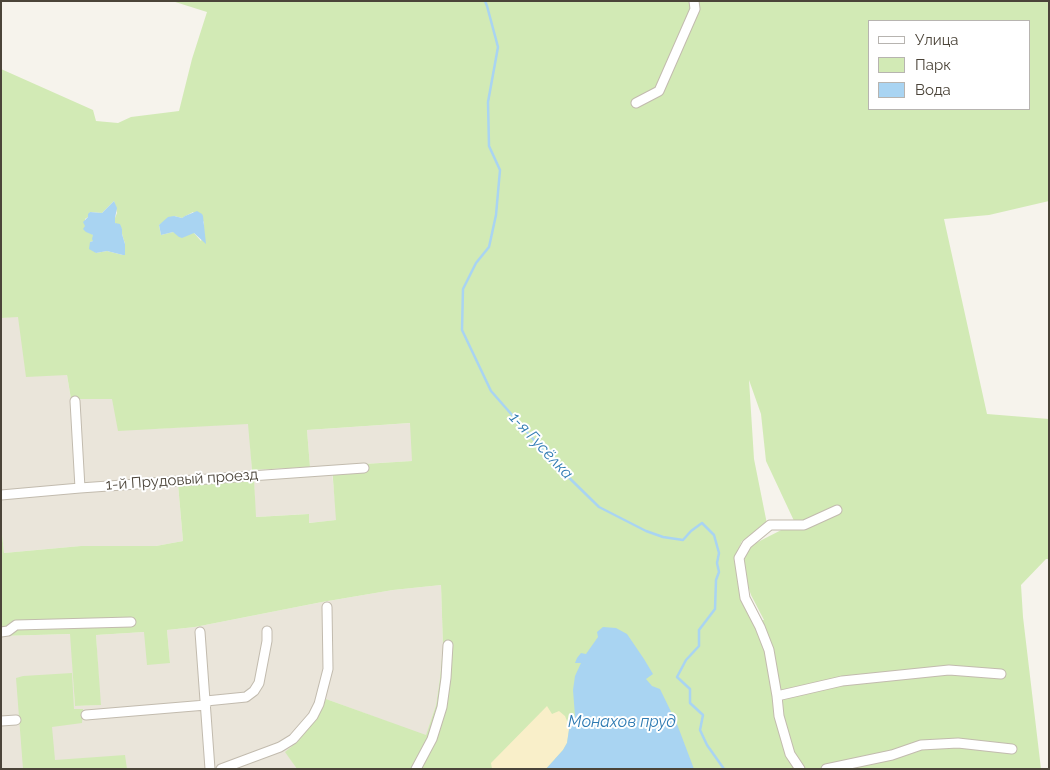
<!DOCTYPE html>
<meta charset="utf-8">
<style>
body{margin:0}
#map{position:relative;width:1050px;height:770px;overflow:hidden;background:#f6f3ec;font-family:Raleway,sans-serif}
canvas{display:block}
.frame{position:absolute;inset:0;border:2px solid #4b4439;pointer-events:none}
.legend{position:absolute;left:868px;top:20px;width:162px;height:90px;box-sizing:border-box;background:#fff;border:1px solid #b7b4b0;margin:0;padding:6px 9px;list-style:none;font-size:15px;color:#4b4439}
.legend li{display:flex;align-items:center;gap:10px;height:25px}
.legend b{width:25px;border:1px solid #b7b4b0}
</style>
<div id="map">
<canvas width="1050" height="770"></canvas>
<div class="frame"></div>
<ul class="legend">
<li><b style="height:6px;background:#fff"></b>Улица</li>
<li><b style="height:14px;background:#d2eab5"></b>Парк</li>
<li><b style="height:14px;background:#a9d4f2"></b>Вода</li>
</ul>
</div>
<script>
const g = document.querySelector('canvas').getContext('2d');
g.lineJoin = 'round';
function fillPath(path, color) {
  g.fillStyle = color;
  g.fill(path, 'evenodd');
}
function shape(rows) {
  const path = new Path2D();
  for (const r of rows) {
    path.moveTo(r[0], r[1]);
    for (let i = 2; i < r.length; i += 2) path.lineTo(r[i], r[i + 1]);
  }
  return path;
}
function trace(path, color, width, dash) {
  g.strokeStyle = color;
  g.lineWidth = width;
  g.lineCap = dash ? 'butt' : 'round';
  g.setLineDash(dash || []);
  g.stroke(path);
}
function write(font, color, halo, rows, align = 'center') {
  g.font = font + ' Raleway,sans-serif';
  g.lineWidth = 4;
  g.setLineDash([]);
  g.textBaseline = 'middle';
  g.strokeStyle = halo;
  g.fillStyle = color;
  for (const [text, x, y, turn = 0] of rows) {
    g.save();
    g.translate(x, y);
    g.rotate((+turn || 0) * Math.PI / 180);
    g.textAlign = isNaN(turn) ? turn : align;
    if (halo) g.strokeText(text, 0, 0);
    g.fillText(text, 0, 0);
    g.restore();
  }
}
fillPath(shape([
 [18,316,67,375,71,399,112,399,153,429,249,423,252,470,1,490,1,318],
 [411,423,413,461,310,467,307,430],
 [332,472,337,520,308,523,308,514,255,517,254,478],
 [178,484,183,541,156,546,81,546,4,553,1,525,1,498],
 [441,585,443,646,440,678,436,705,426,736,326,699,317,718,297,742,286,752,297,769,1,769,1,636,71,634,75,706,100,705,96,635,144,632,170,663,167,630,195,627,322,602,393,590]
]), '#eae5da');
fillPath(shape([
 [172,1,1049,1,1049,201,989,215,944,219,987,414,1049,419,1049,559,1046,559,1021,585,1023,617,1041,769,297,769,285,752,297,742,317,718,326,699,426,735,436,705,440,678,443,646,441,585,393,590,322,602,195,627,167,630,170,663,147,665,144,632,96,635,101,705,75,706,70,634,1,636,1,525,4,553,81,546,156,546,183,541,178,484,254,478,256,517,309,514,309,523,336,520,332,466,412,461,410,423,307,430,310,467,252,470,248,424,118,431,112,399,71,399,67,375,26,377,18,317,1,318,1,69,93,110,96,121,118,123,131,117,179,111,192,59,207,12],
 [869,21,1029,21,1029,109,869,109],
 [114,201,117,213,115,218,115,223,122,229,122,234,125,244,123,255,107,251,96,253,90,245,90,242,93,241,93,235,85,226,85,219,88,217,90,212,102,213],
 [193,212,204,222,204,234,201,241,194,233,176,233,173,232,161,235,159,225,174,216,182,218],
 [749,380,761,414,766,461,795,523,750,546,743,562,745,577,751,595,764,620,753,621,735,556,742,541,767,524,754,459],
 [72,673,74,709,83,709,82,723,52,727,55,760,125,755,127,769,23,769,16,678,23,676]
]), '#d2eab5');
fillPath(shape([
 [547,706,552,714,559,711,565,716,567,721,570,723,567,743,563,750,546,769,492,769,491,763]
]), '#f9efc9');
fillPath(shape([
 [114,201,117,208,115,218,115,223,120,224,122,229,122,234,125,244,125,255,123,255,107,251,96,253,89,249,90,242,93,241,92,239,93,235,86,232,83,229,85,226,83,222,88,217,88,214,90,212,102,213],
 [197,211,202,214,203,216,206,244,194,233,182,238,179,237,173,232,161,235,159,225,168,217,174,216,182,218,185,216],
 [603,627,616,628,627,634,644,659,653,674,646,679,652,686,660,689,677,724,694,769,546,769,563,750,567,743,570,723,575,716,573,690,575,676,581,663,575,663,577,658,581,653,586,654,598,637,597,632]
]), '#a9d4f2');
trace(shape([
 [485,1,487,6,498,47,488,102,489,146,500,170,496,215,489,247,476,263,463,289,462,330,491,391,555,464,599,507,646,531,663,537,683,540,691,531,702,523,714,535,719,553,717,563,719,572,716,580,715,609,699,630,699,646,686,660,677,677,690,689,690,703,703,715,700,730,707,745,724,769]
]), '#a9d4f2', 2.5);
const street = shape([
 [636,103,659,91,695,9,694,1],
 [75,401,80,488],
 [1,495,80,488,364,468],
 [1,632,8,631,16,625,131,622],
 [200,632,210,769],
 [777,696,842,681,949,670,1001,674],
 [206,701,246,697,254,691,259,683,267,641,267,631],
 [86,715,206,705],
 [1,721,16,720],
 [221,769,280,747,293,739,313,716,319,704,328,669,327,607],
 [416,769,432,739,442,707,446,678,448,645],
 [800,769,790,754,779,716,777,696,769,650,760,627,745,598,739,558,747,544,770,525,804,525,837,510],
 [826,769,892,755,921,745,958,743,1012,749]
]);
trace(street, '#c2bbae', 11);
trace(street, '#fff', 9);
write('15px', '#4b4439', '#fff', [
 ["1-й Прудовый проезд",182,480,-4]
]);
write('italic 16px', '#2e7ab2', '#fff', [
 ["1-я Гусёлка",541,446,47],
 ["Монахов пруд",622,722]
]);
</script>
